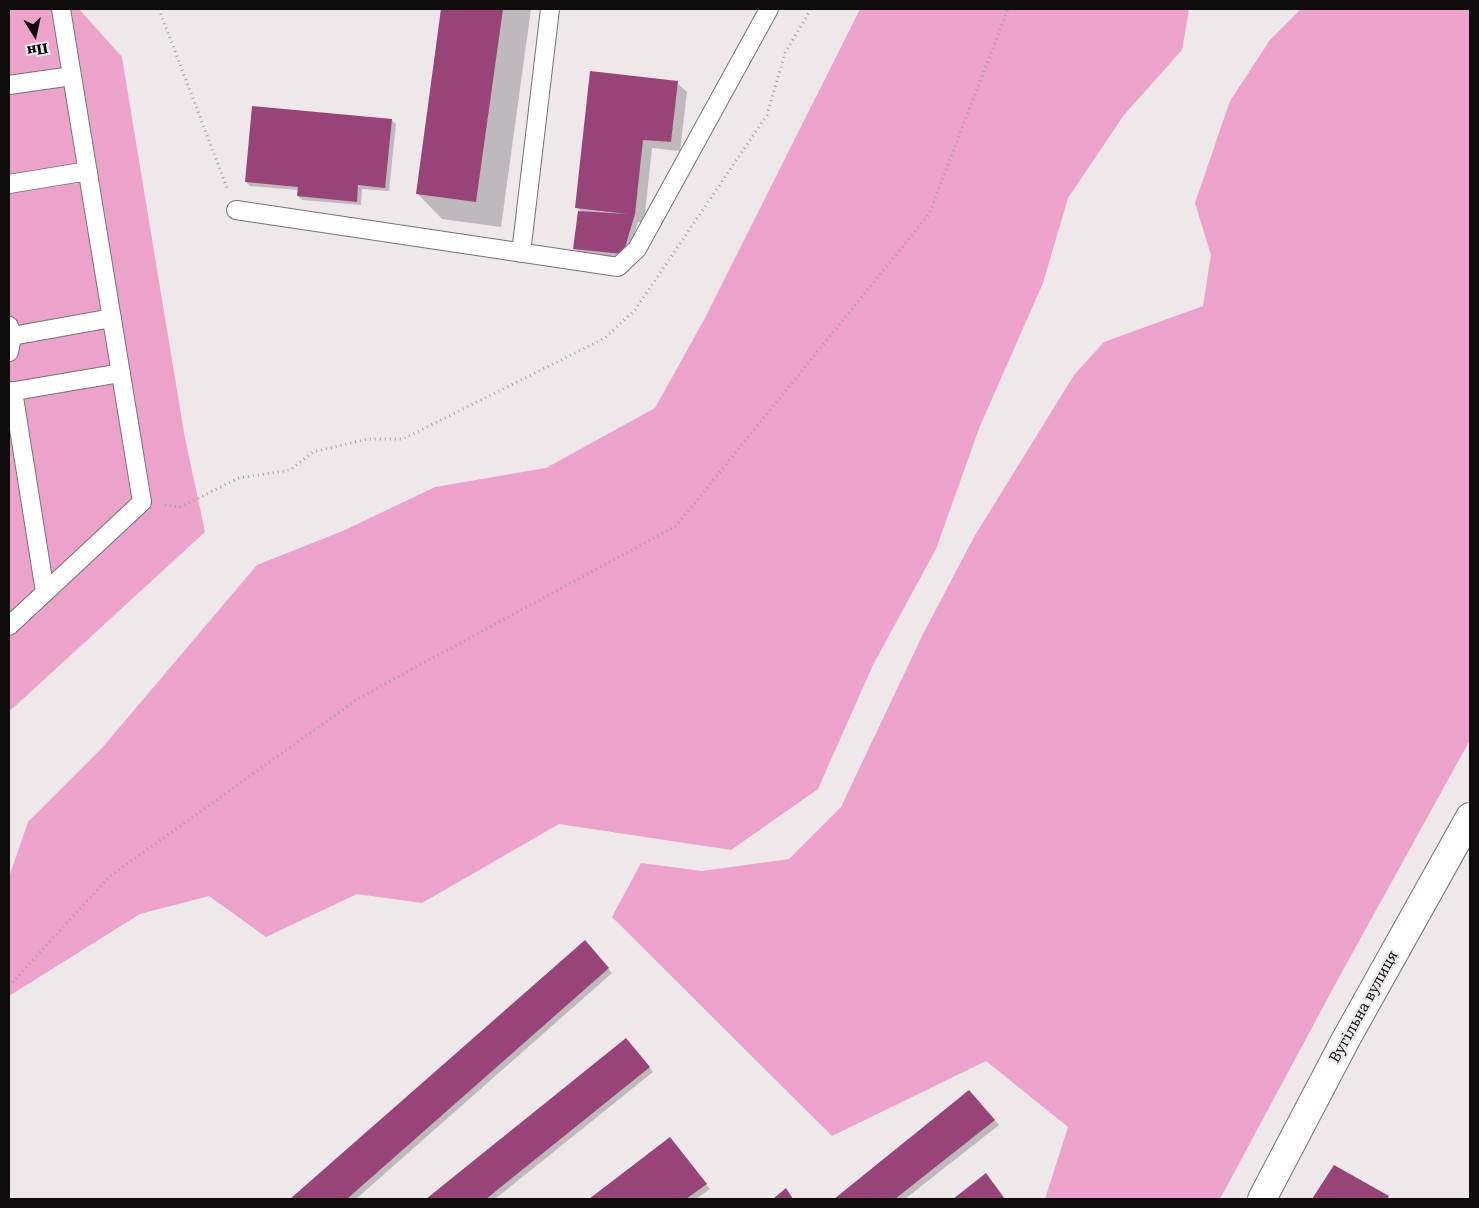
<!DOCTYPE html>
<meta charset="utf-8">
<style>
body{margin:0}
#map{position:relative;width:1479px;height:1208px;overflow:hidden;background:#eee8eb;font-family:"Roboto Serif",serif}
canvas{display:block}
.frame{position:absolute;inset:0;border:10px solid #0d0b0c;pointer-events:none}
.north{position:absolute;left:10px;top:10px;width:50px;height:50px;-webkit-text-stroke:4px #eee8eb;paint-order:stroke;rotate:170deg;font-size:14px;font-weight:700;line-height:20px;text-align:center;color:#0d0b0c}
.north::after{content:'';display:block;margin:auto;width:18px;height:22px;background:#0d0b0c;clip-path:polygon(50% 0,100% 100%,50% 72%,0 100%)}
</style>
<div id="map">
<canvas width="1479" height="1208"></canvas>
<div class="frame"></div>
<div class="north">Пн</div>
</div>
<script>
const g = document.querySelector('canvas').getContext('2d');
g.lineJoin = 'round';
function fillPath(path, color) {
  g.fillStyle = color;
  g.fill(path, 'evenodd');
}
function shape(rows) {
  const path = new Path2D();
  for (const r of rows) {
    path.moveTo(r[0], r[1]);
    for (let i = 2; i < r.length; i += 2) path.lineTo(r[i], r[i + 1]);
  }
  return path;
}
function trace(path, color, width, dash) {
  g.strokeStyle = color;
  g.lineWidth = width;
  g.lineCap = dash ? 'butt' : 'round';
  g.setLineDash(dash || []);
  g.stroke(path);
}
function write(font, color, halo, rows, align = 'center') {
  g.font = font + ' "Roboto Serif",serif';
  g.lineWidth = 4.5;
  g.setLineDash([]);
  g.textBaseline = 'middle';
  g.strokeStyle = halo;
  g.fillStyle = color;
  for (const [text, x, y, turn = 0] of rows) {
    g.save();
    g.translate(x, y);
    g.rotate((+turn || 0) * Math.PI / 180);
    g.textAlign = isNaN(turn) ? turn : align;
    if (halo) g.strokeText(text, 0, 0);
    g.fillText(text, 0, 0);
    g.restore();
  }
}
fillPath(shape([
 [9,9,79,9,122,57,184,433,205,532,12,709,9,710],
 [860,9,1189,9,1182,50,1124,115,1068,198,1043,283,980,426,936,549,873,665,818,789,731,850,559,824,422,903,357,894,266,937,209,896,140,914,9,996,9,877,28,822,102,748,257,565,345,530,435,487,546,468,655,408,705,318],
 [1301,9,1470,9,1470,740,1337,981,1220,1199,1045,1199,1068,1127,986,1061,832,1136,612,917,641,863,702,871,789,859,841,807,923,634,974,537,1074,375,1104,342,1203,306,1211,255,1195,203,1230,101,1270,40]
]), '#eca2cb');
fillPath(shape([
 [442,9,531,9,501,227,442,219,417,193],
 [677,83,687,92,680,151,652,148,644,223,638,222,627,258,579,253,574,248,582,213,577,207],
 [391,120,396,124,389,191,362,189,361,205,302,200,298,196,298,190,250,186,246,182],
 [584,942,612,973,356,1199,292,1199],
 [626,1040,653,1072,495,1199,428,1199],
 [969,1092,999,1125,905,1199,836,1199],
 [670,1139,710,1189,696,1199,591,1199],
 [1334,1167,1388,1197,1390,1199,1313,1199]
]), '#0003');
fillPath(shape([
 [441,9,503,9,476,202,416,194],
 [590,71,678,81,671,142,643,140,635,214,623,254,573,249,578,211,628,214,575,208],
 [252,106,392,119,385,188,358,185,357,202,297,196,298,187,245,182],
 [585,940,609,968,347,1199,290,1199],
 [626,1038,650,1067,486,1199,426,1199],
 [969,1090,995,1120,895,1199,834,1199],
 [670,1137,707,1184,686,1199,589,1199],
 [1334,1165,1389,1196,1387,1199,1312,1199],
 [986,1173,1005,1199,953,1199],
 [786,1188,793,1199,773,1199]
]), '#994478');
const service = shape([
 [9,85,72,76],
 [9,184,88,171],
 [236,210,618,267,637,249,769,9],
 [521,253,550,9],
 [12,336,112,318],
 [9,352,12,336,9,326],
 [13,391,45,592],
 [9,392,121,373],
 [9,626,142,502,61,9]
]);
const minor = shape([
 [1262,1199,1346,1039,1470,817]
]);
trace(service, '#777275', 20);
trace(minor, '#777275', 30);
trace(shape([
 [159,9,227,188],
 [165,505,180,507,239,478,290,470,313,452,368,439,403,439,605,338,635,310,767,115,785,53,811,9],
 [9,986,109,877,359,698,676,526,929,214,1008,9]
]), '#a5a1a3', 3, [1, 4]);
trace(service, '#fff', 18);
trace(minor, '#fff', 28);
write('15px', '#0d0b0c', '#eee8eb', [
 ["Вугільна вулиця",1364,1007,-61]
]);
</script>
